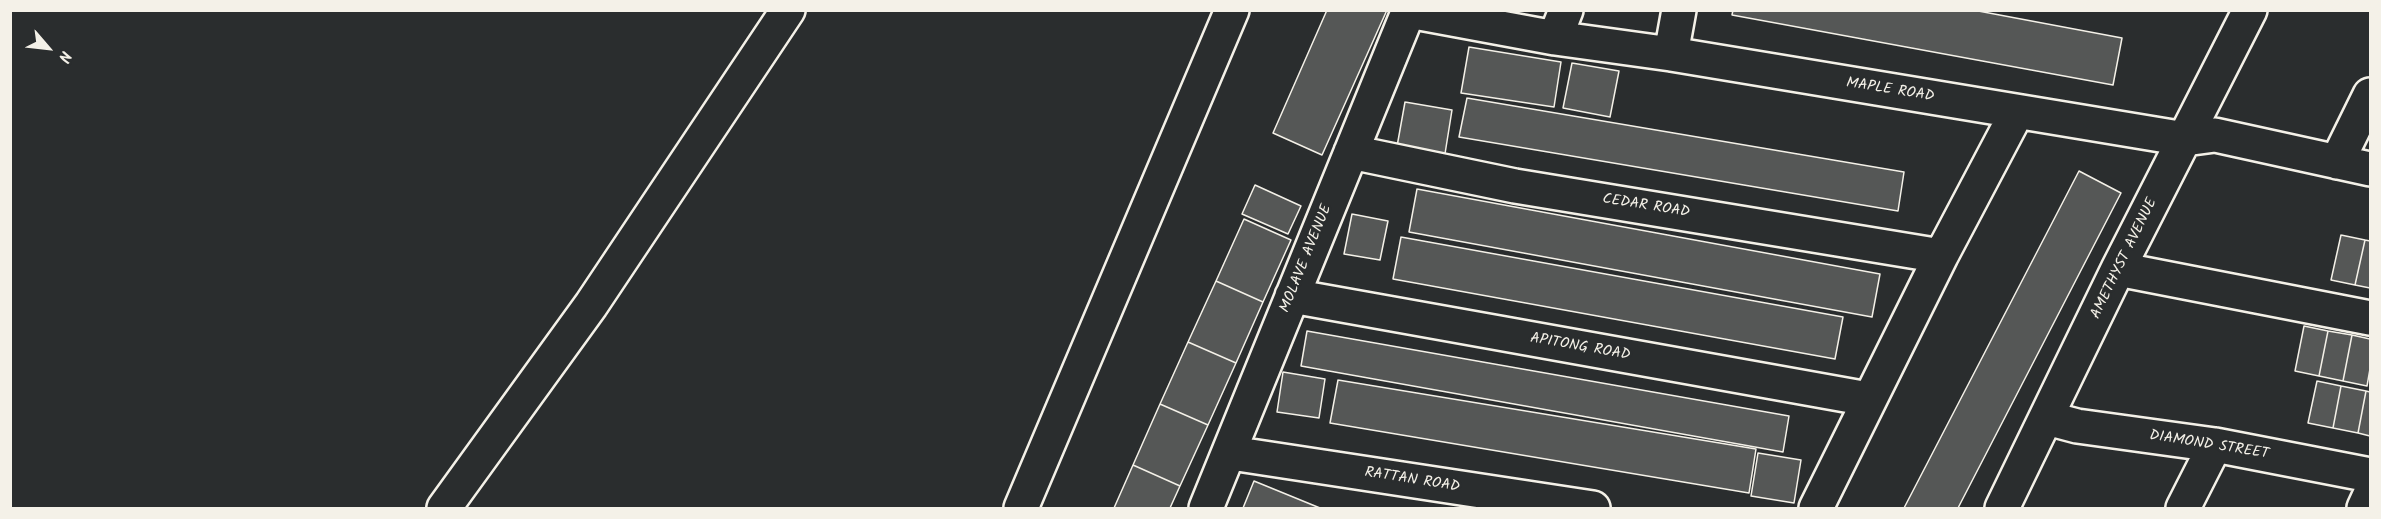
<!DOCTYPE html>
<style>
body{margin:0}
#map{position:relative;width:2381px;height:519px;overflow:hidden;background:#2a2d2e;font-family:Kalam,sans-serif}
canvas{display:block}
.frame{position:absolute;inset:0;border:12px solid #f4f1e8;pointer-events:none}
.north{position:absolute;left:18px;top:18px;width:60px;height:60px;-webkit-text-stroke:4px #2a2d2e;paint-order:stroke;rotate:118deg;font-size:16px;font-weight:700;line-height:24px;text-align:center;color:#f4f1e8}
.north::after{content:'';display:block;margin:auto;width:21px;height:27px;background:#f4f1e8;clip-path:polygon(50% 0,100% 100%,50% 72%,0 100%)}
</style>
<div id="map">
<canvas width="2381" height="519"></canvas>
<div class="frame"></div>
<div class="north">N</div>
</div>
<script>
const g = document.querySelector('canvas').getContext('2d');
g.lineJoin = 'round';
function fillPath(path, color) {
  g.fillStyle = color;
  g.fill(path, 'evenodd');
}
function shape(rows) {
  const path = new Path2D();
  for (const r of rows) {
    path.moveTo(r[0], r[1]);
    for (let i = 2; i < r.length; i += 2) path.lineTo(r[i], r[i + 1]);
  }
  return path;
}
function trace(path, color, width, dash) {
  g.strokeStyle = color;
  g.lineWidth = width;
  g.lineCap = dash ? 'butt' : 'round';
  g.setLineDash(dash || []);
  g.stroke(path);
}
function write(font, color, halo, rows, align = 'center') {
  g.font = font + ' Kalam,sans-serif';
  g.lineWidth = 4.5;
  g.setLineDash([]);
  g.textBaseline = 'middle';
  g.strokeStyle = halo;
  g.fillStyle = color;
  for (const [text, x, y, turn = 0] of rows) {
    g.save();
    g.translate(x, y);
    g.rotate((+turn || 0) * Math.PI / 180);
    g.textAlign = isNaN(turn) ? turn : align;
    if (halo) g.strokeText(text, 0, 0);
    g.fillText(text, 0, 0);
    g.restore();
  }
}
const building = shape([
 [1327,10,1387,10,1322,155,1273,133,1327,10],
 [1733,10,1973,10,2122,38,2113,85,1732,15,1733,10],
 [1469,47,1561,62,1554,107,1461,93,1469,47],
 [1572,63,1619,71,1610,117,1563,108,1572,63],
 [1467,98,1904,172,1898,211,1459,137,1467,98],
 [1405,102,1452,110,1444,160,1396,152,1405,102],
 [2079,171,2121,193,1958,508,1904,508,2079,171],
 [1255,185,1301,206,1288,234,1242,214,1255,185],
 [1417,189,1880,274,1872,317,1409,232,1417,189],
 [1352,214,1388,221,1380,260,1344,254,1352,214],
 [1244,219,1291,240,1263,302,1216,281,1244,219],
 [2341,235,2365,240,2355,285,2331,280,2341,235],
 [1401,237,1843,317,1835,359,1393,279,1401,237],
 [2365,240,2370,241,2370,288,2355,285,2365,240],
 [1216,281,1263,302,1236,363,1188,342,1216,281],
 [2304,326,2328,331,2319,376,2295,371,2304,326],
 [1307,331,1789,416,1783,452,1301,366,1307,331],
 [2328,331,2352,335,2343,381,2319,376,2328,331],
 [2352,335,2370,339,2370,369,2367,386,2343,381,2352,335],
 [1188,342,1236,363,1208,425,1160,404,1188,342],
 [1283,372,1325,379,1319,418,1277,412,1283,372],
 [1338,380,1756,449,1749,493,1330,423,1338,380],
 [2317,381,2341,386,2333,428,2308,423,2317,381],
 [2341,386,2366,391,2358,433,2333,428,2341,386],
 [2366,391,2370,392,2370,436,2358,433,2366,391],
 [1160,404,1208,425,1180,486,1133,465,1160,404],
 [1758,453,1801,460,1794,503,1751,496,1758,453],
 [1133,465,1180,486,1170,508,1114,508,1133,465],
 [1254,481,1320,508,1243,508,1254,481]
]);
fillPath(building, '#555756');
trace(building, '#f4f1e8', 1.5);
const minor = shape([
 [1409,11,1555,38,1671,54,2185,139,2215,135,2370,169],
 [1555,38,1566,10],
 [1671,54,1679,10],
 [1351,152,1515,186,1941,256],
 [2337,162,2370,95],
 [2118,269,2370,318],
 [1292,296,1868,399],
 [2047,418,2077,426,2215,445,2370,475],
 [1231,453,1593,508],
 [444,508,591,305,788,10],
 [1021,508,1232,10],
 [1206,508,1409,10],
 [1816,508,1941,256,2017,112],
 [2002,508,2118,269,2250,10],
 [2183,508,2215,445],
 [2364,508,2370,495]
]);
trace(minor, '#f4f1e8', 38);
trace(minor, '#2a2d2e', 33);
write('15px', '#f4f1e8', '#2a2d2e', [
 ["MAPLE ROAD",1890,91,9],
 ["CEDAR ROAD",1646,207,9],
 ["MOLAVE AVENUE",1307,259,-68],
 ["AMETHYST AVENUE",2125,259,-64],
 ["APITONG ROAD",1580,348,10],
 ["DIAMOND STREET",2209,446,9],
 ["RATTAN ROAD",1412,481,9]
]);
</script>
